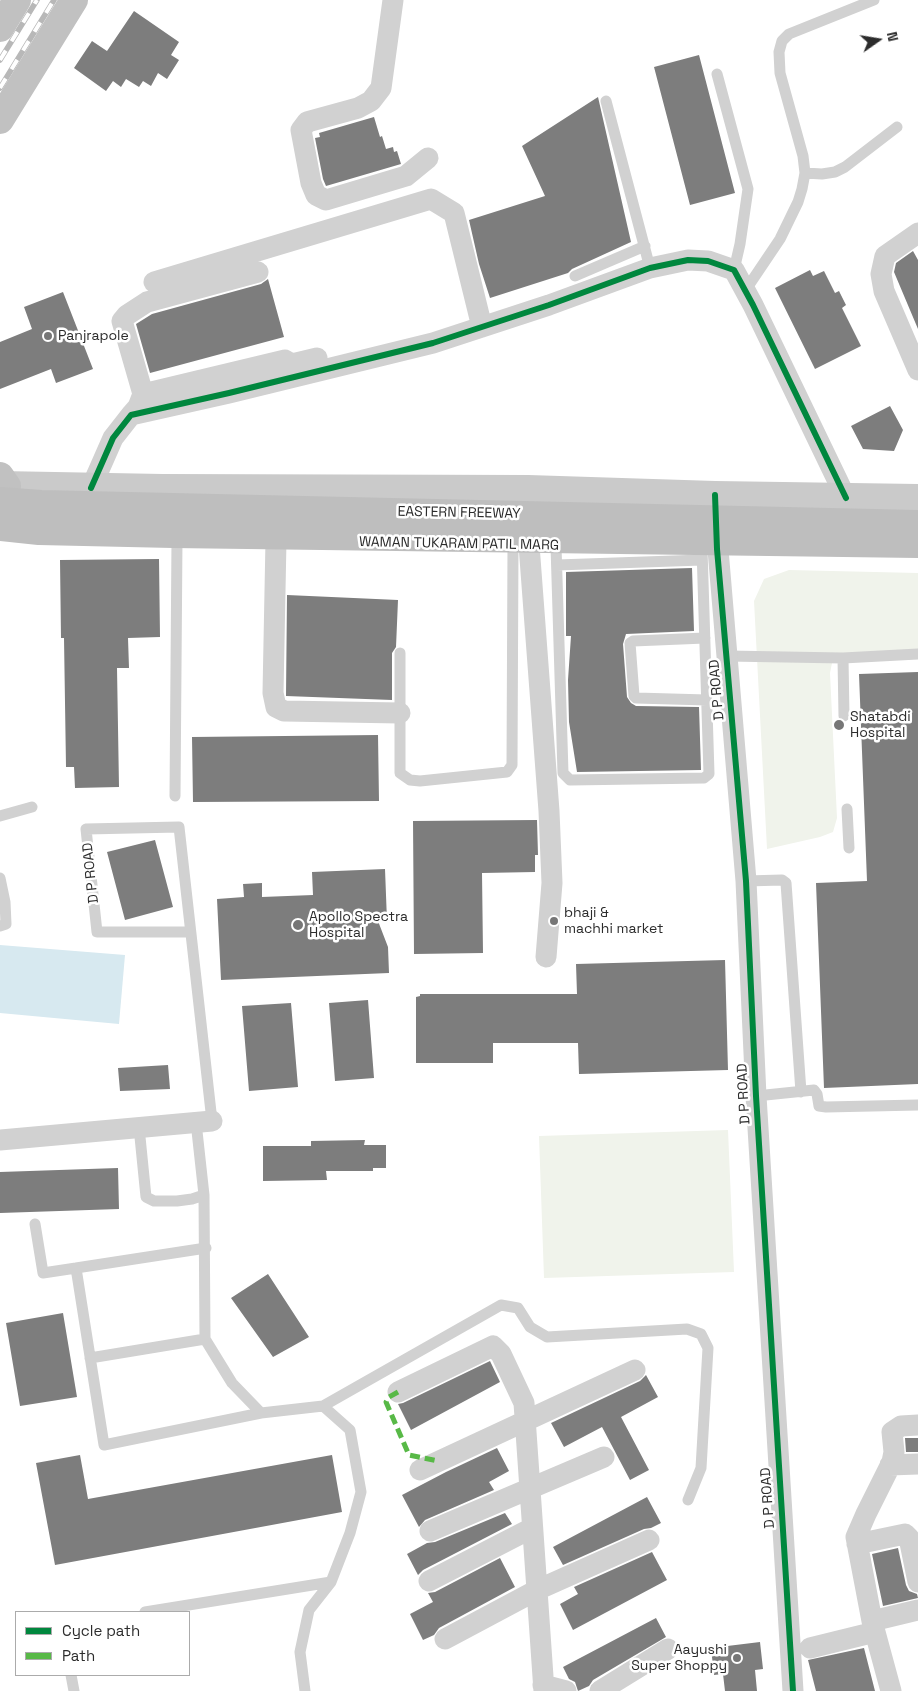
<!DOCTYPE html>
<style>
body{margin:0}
#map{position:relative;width:918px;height:1691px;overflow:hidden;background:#fff;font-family:"Space Grotesk",sans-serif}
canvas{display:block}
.legend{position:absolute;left:15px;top:1611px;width:175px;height:65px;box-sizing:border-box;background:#fff;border:1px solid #ababab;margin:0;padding:6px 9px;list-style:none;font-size:15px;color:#2c2c2c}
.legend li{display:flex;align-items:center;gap:10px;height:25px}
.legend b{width:25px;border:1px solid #ababab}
.north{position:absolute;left:853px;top:15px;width:50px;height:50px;-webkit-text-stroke:4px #fff;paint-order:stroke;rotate:77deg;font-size:14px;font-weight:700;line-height:20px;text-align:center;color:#2c2c2c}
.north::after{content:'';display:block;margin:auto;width:18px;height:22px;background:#2c2c2c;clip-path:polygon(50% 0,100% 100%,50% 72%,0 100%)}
</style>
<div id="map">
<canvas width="918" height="1691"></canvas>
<ul class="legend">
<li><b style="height:6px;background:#00873e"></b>Cycle path</li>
<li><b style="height:6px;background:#58b947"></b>Path</li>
</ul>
<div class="north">N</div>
</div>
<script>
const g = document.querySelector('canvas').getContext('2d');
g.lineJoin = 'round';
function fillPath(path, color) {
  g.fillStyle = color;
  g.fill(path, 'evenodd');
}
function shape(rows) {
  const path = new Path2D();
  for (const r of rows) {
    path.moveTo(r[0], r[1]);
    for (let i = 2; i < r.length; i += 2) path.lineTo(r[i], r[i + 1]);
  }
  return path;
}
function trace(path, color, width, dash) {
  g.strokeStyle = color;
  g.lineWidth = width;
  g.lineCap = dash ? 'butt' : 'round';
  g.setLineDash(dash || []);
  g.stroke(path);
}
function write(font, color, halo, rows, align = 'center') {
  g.font = font + ' "Space Grotesk",sans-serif';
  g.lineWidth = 5;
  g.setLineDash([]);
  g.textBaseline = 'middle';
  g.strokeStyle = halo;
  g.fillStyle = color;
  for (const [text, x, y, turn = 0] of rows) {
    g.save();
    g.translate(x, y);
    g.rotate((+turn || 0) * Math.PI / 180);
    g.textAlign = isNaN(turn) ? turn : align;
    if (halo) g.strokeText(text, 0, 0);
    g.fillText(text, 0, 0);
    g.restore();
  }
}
fillPath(shape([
 [789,570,918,573,918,651,833,658,830,673,837,818,833,832,820,837,767,849,754,601,764,579],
 [728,1130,734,1272,544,1278,539,1136]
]), '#f0f3eb');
fillPath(shape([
 [0,945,125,955,119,1024,0,1013]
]), '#d7e9f0');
fillPath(shape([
 [134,11,179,42,171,55,179,60,167,79,158,73,151,86,143,81,139,87,126,79,121,87,113,81,106,91,74,68,92,41,107,51],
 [699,55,735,193,690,205,654,67],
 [598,97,631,242,572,269,568,273,490,298,479,264,469,220,545,196,522,146],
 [374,117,380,137,382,136,386,149,393,147,394,152,397,151,401,164,326,186,323,179,315,138,320,137,319,133],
 [913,251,918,260,918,329,894,272,896,263],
 [810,270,813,276,824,271,835,293,839,291,846,305,842,308,861,346,815,369,775,288],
 [268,279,284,337,150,373,136,324,152,314,261,284],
 [63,292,93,369,56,383,51,369,0,389,0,342,32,329,24,307],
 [890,406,903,430,894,451,863,449,851,426],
 [159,559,160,637,128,638,129,668,117,668,119,787,75,788,74,767,66,767,64,638,61,638,60,560],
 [692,568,694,631,626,634,623,644,627,697,631,703,636,706,699,707,701,770,577,772,569,722,568,680,571,636,566,636,566,572],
 [287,595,398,600,396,647,392,653,392,700,286,696],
 [918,672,918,1084,824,1088,816,883,867,881,859,674],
 [378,735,379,801,193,802,192,737],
 [537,820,538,855,535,855,535,872,482,873,483,953,414,954,413,821],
 [155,840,173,907,125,920,107,852],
 [385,869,387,921,378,921,388,947,389,973,221,980,217,899,244,897,243,884,262,883,262,897,313,895,312,872],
 [725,960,728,1070,579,1074,578,1043,493,1043,493,1063,416,1063,416,997,420,996,420,994,577,994,576,964],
 [368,1000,374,1078,335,1081,329,1003],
 [291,1003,298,1087,249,1091,242,1006],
 [168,1065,170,1089,120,1091,118,1068],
 [365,1140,364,1145,386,1145,386,1168,373,1168,373,1171,326,1171,327,1180,263,1181,263,1146,311,1146,311,1141],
 [118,1168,119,1209,0,1213,0,1172],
 [268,1274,309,1337,273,1357,231,1298],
 [63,1313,77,1397,20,1406,6,1323],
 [490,1361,500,1382,411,1430,398,1404,403,1403],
 [646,1375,658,1397,621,1417,649,1470,630,1480,602,1427,564,1447,551,1423,640,1381],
 [905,1438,918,1438,918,1452,906,1452],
 [497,1448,509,1471,489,1482,494,1490,425,1520,419,1527,402,1495,446,1472],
 [80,1455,88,1499,332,1455,342,1512,55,1565,36,1463],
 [647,1497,661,1523,651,1528,644,1529,563,1565,553,1547],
 [505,1513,512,1524,423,1570,418,1575,407,1554,427,1543,435,1542],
 [898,1548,906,1585,909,1591,917,1594,918,1598,883,1606,872,1554],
 [652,1552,667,1580,573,1630,560,1604,578,1594,574,1587],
 [500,1558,515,1587,439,1628,434,1635,423,1640,410,1614,433,1602,428,1593,435,1592],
 [656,1618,666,1637,593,1680,589,1686,578,1691,575,1682,569,1679,563,1667],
 [760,1642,763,1669,755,1670,757,1691,725,1691,723,1674,714,1675,711,1648],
 [864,1648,875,1691,816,1691,808,1660]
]), '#7d7d7d');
trace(shape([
 [717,74,748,189,740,244,734,270],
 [606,101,650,268],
 [805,173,822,174,835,172,845,167,897,127],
 [575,276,645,246],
 [745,291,780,239,798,202,802,189,805,173,803,156,780,73,779,52,782,41,789,34,874,0],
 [556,546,563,773,570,780,704,778,709,774,702,549],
 [557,565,702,560],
 [705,638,633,641,630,643,634,696,636,698,707,700],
 [400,653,400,773,410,780,420,781,507,772,512,765,513,545],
 [727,656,843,658,918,654],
 [843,658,844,716],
 [175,796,177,539],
 [847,809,849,848],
 [0,816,32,807],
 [0,878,5,902,6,924,0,926],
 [746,881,782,880,786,883,801,1092],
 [190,932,97,932,86,829,179,827,212,1121],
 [756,1096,814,1090,817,1094,819,1106,826,1107,918,1105],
 [196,1122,204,1195,205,1339,232,1383,261,1413,323,1406,501,1305,518,1308,530,1327,547,1337,687,1329,701,1334,708,1348,701,1468,688,1500],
 [139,1127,146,1197,154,1201,177,1201,192,1199,204,1195],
 [35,1224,43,1273,76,1268],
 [206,1248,76,1268,104,1445,261,1413],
 [90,1358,205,1339],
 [145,1612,331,1582],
 [71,1675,74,1691],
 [305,1691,300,1652,309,1610,331,1582,350,1533,361,1492,350,1430,323,1406]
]), '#d1d1d1', 11);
trace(shape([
 [393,0,381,88,371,101,358,108,307,122,301,130,311,183,316,195,326,200,406,176,428,158],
 [918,233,885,256,881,274,884,291,918,370],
 [154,282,431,199,454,213,482,327],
 [143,394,285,360,292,364,317,358],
 [131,415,138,407,143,394,122,321,127,315,147,302,258,272],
 [91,488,113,438,131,415,229,393,433,343,549,305,650,268,688,260,708,261,734,270,753,305,846,498],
 [716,526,746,881,756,1096,793,1691],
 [276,540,273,693,276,707,284,711,400,713],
 [529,545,549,811,552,883,546,957],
 [0,1140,212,1121],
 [398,1392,493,1346,501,1354,524,1403,544,1691],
 [890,1465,918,1464],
 [420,1470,635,1370],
 [430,1531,604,1457],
 [857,1544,905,1534,909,1538,918,1582],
 [429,1581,532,1528],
 [872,1621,918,1610],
 [445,1639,537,1590,649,1540],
 [810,1648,875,1632],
 [543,1685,566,1691],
 [600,1691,668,1649],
 [891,1691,872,1621,856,1537,866,1514,892,1462,894,1452,892,1432,901,1426,918,1425]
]), '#d1d1d1', 21);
trace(shape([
 [0,485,163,488,528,489,715,495,918,498]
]), '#cacaca', 28);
trace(shape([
 [0,28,17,0],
 [0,120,74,0],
 [0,476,7,486]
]), '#c1c1c1', 28);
const rail = shape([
 [0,60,37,0],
 [0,88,54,0]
]);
trace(rail, '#b8b8b8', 5.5);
trace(rail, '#fff', 4, [11]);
trace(shape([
 [0,501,41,504,918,524],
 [0,527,39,531,173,534,918,544]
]), '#bebebe', 28);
trace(shape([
 [398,1392,389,1397,386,1402,409,1455,438,1461]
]), '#58b947', 5, [10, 5]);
trace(shape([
 [91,488,113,438,131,415,229,393,433,343,549,305,650,268,688,260,708,261,734,270,753,305,846,498],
 [715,495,717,549,746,881,756,1096,793,1691]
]), '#00873e', 6);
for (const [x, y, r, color] of [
 [48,336,5,"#767676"],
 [839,725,6,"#767676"],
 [554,921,5,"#767676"],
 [298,925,6,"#767676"],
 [737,1658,5,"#767676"]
]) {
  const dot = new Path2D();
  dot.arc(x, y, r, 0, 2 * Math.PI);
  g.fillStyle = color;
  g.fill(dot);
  trace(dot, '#fff', 2);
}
write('14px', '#2c2c2c', '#fff', [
 ["Panjrapole",58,336],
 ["Shatabdi",850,717],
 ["Hospital",850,733],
 ["bhaji &",564,913],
 ["machhi market",564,929],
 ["Apollo Spectra",309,917],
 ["Hospital",309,933],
 ["Aayushi",727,1650,"right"],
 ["Super Shoppy",727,1666,"right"]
], 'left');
write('14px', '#2c2c2c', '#fff', [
 ["EASTERN FREEWAY",459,513,1],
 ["WAMAN TUKARAM PATIL MARG",459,544,1],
 ["D P ROAD",717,690,-95],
 ["D P ROAD",91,873,-96],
 ["D P ROAD",744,1094,-93],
 ["D P ROAD",768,1498,-94]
]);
</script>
